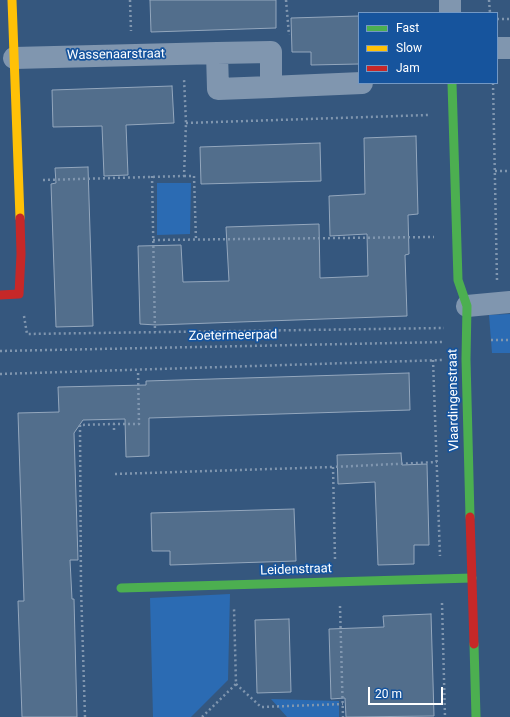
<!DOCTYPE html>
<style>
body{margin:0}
#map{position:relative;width:510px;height:717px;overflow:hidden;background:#35577e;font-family:Roboto,sans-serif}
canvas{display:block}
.legend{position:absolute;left:358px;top:12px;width:140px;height:72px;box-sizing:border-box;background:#16549d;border:1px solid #7398c4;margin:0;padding:5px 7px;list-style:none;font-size:12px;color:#fff}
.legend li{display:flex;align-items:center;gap:8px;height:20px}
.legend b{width:20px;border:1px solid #7398c4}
.scale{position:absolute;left:368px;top:687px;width:75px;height:18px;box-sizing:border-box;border:2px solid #fff;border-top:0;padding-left:5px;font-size:12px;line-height:14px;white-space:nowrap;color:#fff;-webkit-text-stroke:3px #16549d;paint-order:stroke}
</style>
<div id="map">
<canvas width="510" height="717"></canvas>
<ul class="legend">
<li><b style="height:5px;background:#4caf50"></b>Fast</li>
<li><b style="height:5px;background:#ffc107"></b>Slow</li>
<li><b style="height:5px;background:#c62828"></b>Jam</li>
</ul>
<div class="scale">20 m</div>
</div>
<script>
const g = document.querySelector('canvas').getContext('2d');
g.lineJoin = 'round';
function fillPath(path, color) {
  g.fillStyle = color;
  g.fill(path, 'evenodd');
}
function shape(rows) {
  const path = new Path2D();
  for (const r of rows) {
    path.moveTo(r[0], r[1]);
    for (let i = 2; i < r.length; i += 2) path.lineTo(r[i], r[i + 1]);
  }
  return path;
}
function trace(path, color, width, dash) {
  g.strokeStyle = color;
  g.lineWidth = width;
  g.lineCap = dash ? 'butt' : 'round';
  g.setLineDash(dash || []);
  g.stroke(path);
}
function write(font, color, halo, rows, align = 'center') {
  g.font = font + ' Roboto,sans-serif';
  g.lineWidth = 3.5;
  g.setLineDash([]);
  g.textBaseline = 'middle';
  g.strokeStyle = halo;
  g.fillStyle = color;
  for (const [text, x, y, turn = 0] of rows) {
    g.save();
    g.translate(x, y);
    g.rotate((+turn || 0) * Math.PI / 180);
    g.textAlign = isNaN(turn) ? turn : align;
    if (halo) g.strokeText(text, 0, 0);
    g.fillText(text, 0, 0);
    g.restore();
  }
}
fillPath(shape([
 [157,183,191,183,190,234,157,235],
 [510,314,510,353,492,353,489,315],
 [230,594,228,680,191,717,153,717,150,598],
 [271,699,339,701,339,717,287,717]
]), '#2b6bb3');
const building = shape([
 [150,0,276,0,276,28,151,32,150,0],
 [359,16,359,64,311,65,311,52,292,52,291,18,359,16],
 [172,86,174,123,126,125,128,175,104,176,102,126,53,127,52,90,172,86],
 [416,136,418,214,408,215,409,254,405,255,407,316,156,325,140,324,138,246,181,245,183,282,229,281,226,227,319,224,320,278,368,276,367,234,330,236,329,196,365,194,364,138,416,136],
 [320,143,321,181,201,184,200,147,320,143],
 [88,167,93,326,56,327,51,184,56,183,55,168,88,167],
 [409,373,410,410,149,418,149,456,126,457,125,419,83,420,74,433,78,560,70,560,72,599,74,599,77,717,22,717,18,601,24,601,18,413,59,412,58,387,146,385,146,381,409,373],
 [401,453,402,465,427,464,429,545,414,545,414,564,378,565,375,482,338,484,337,455,401,453],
 [294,509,296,561,170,565,170,551,152,551,151,513,294,509],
 [431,614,434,716,346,717,345,698,331,699,329,629,384,627,383,616,431,614],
 [289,619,291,692,257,693,255,620,289,619]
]);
fillPath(building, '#526e8c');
trace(building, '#94a7bd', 1);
trace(shape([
 [130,0,131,31],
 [286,0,289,35],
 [489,0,490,13],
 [497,19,510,19],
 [493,83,497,280],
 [186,123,429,115],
 [495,171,510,171],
 [152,176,155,332],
 [184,176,194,176,196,240],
 [43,180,184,176,186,123,184,78],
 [153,240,434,237],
 [24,316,27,334,444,328],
 [491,340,510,340],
 [0,351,444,342],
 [433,360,440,556],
 [0,374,443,360],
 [114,430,114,424,139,424,138,370],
 [115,474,333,467],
 [335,559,333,467,437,462],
 [442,603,445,717],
 [340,606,343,717],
 [236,684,261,707,343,704],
 [85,717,81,588,80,425,114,424],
 [202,717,236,684,234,608]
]), '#8096af', 2.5, [2, 3]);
trace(shape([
 [450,0,450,13],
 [497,48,510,48],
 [14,58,217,53],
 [271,87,271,52,217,53,218,89,271,87,292,86,362,83],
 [467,306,510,302]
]), '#8096af', 22);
trace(shape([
 [452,83,458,280,467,306,466,359,470,517],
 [121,588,472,578],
 [474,644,476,717]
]), '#4caf50', 9);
trace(shape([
 [12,0,20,218]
]), '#ffc107', 9);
trace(shape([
 [0,295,19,294,21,254,20,218],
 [470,517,474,644]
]), '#c62828', 9);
write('13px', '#fff', '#16549d', [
 ["Wassenaarstraat",116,55,-1],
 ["Zoetermeerpad",233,336,-1],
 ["Vlaardingenstraat",454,400,-91],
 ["Leidenstraat",296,570,-2]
]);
</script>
